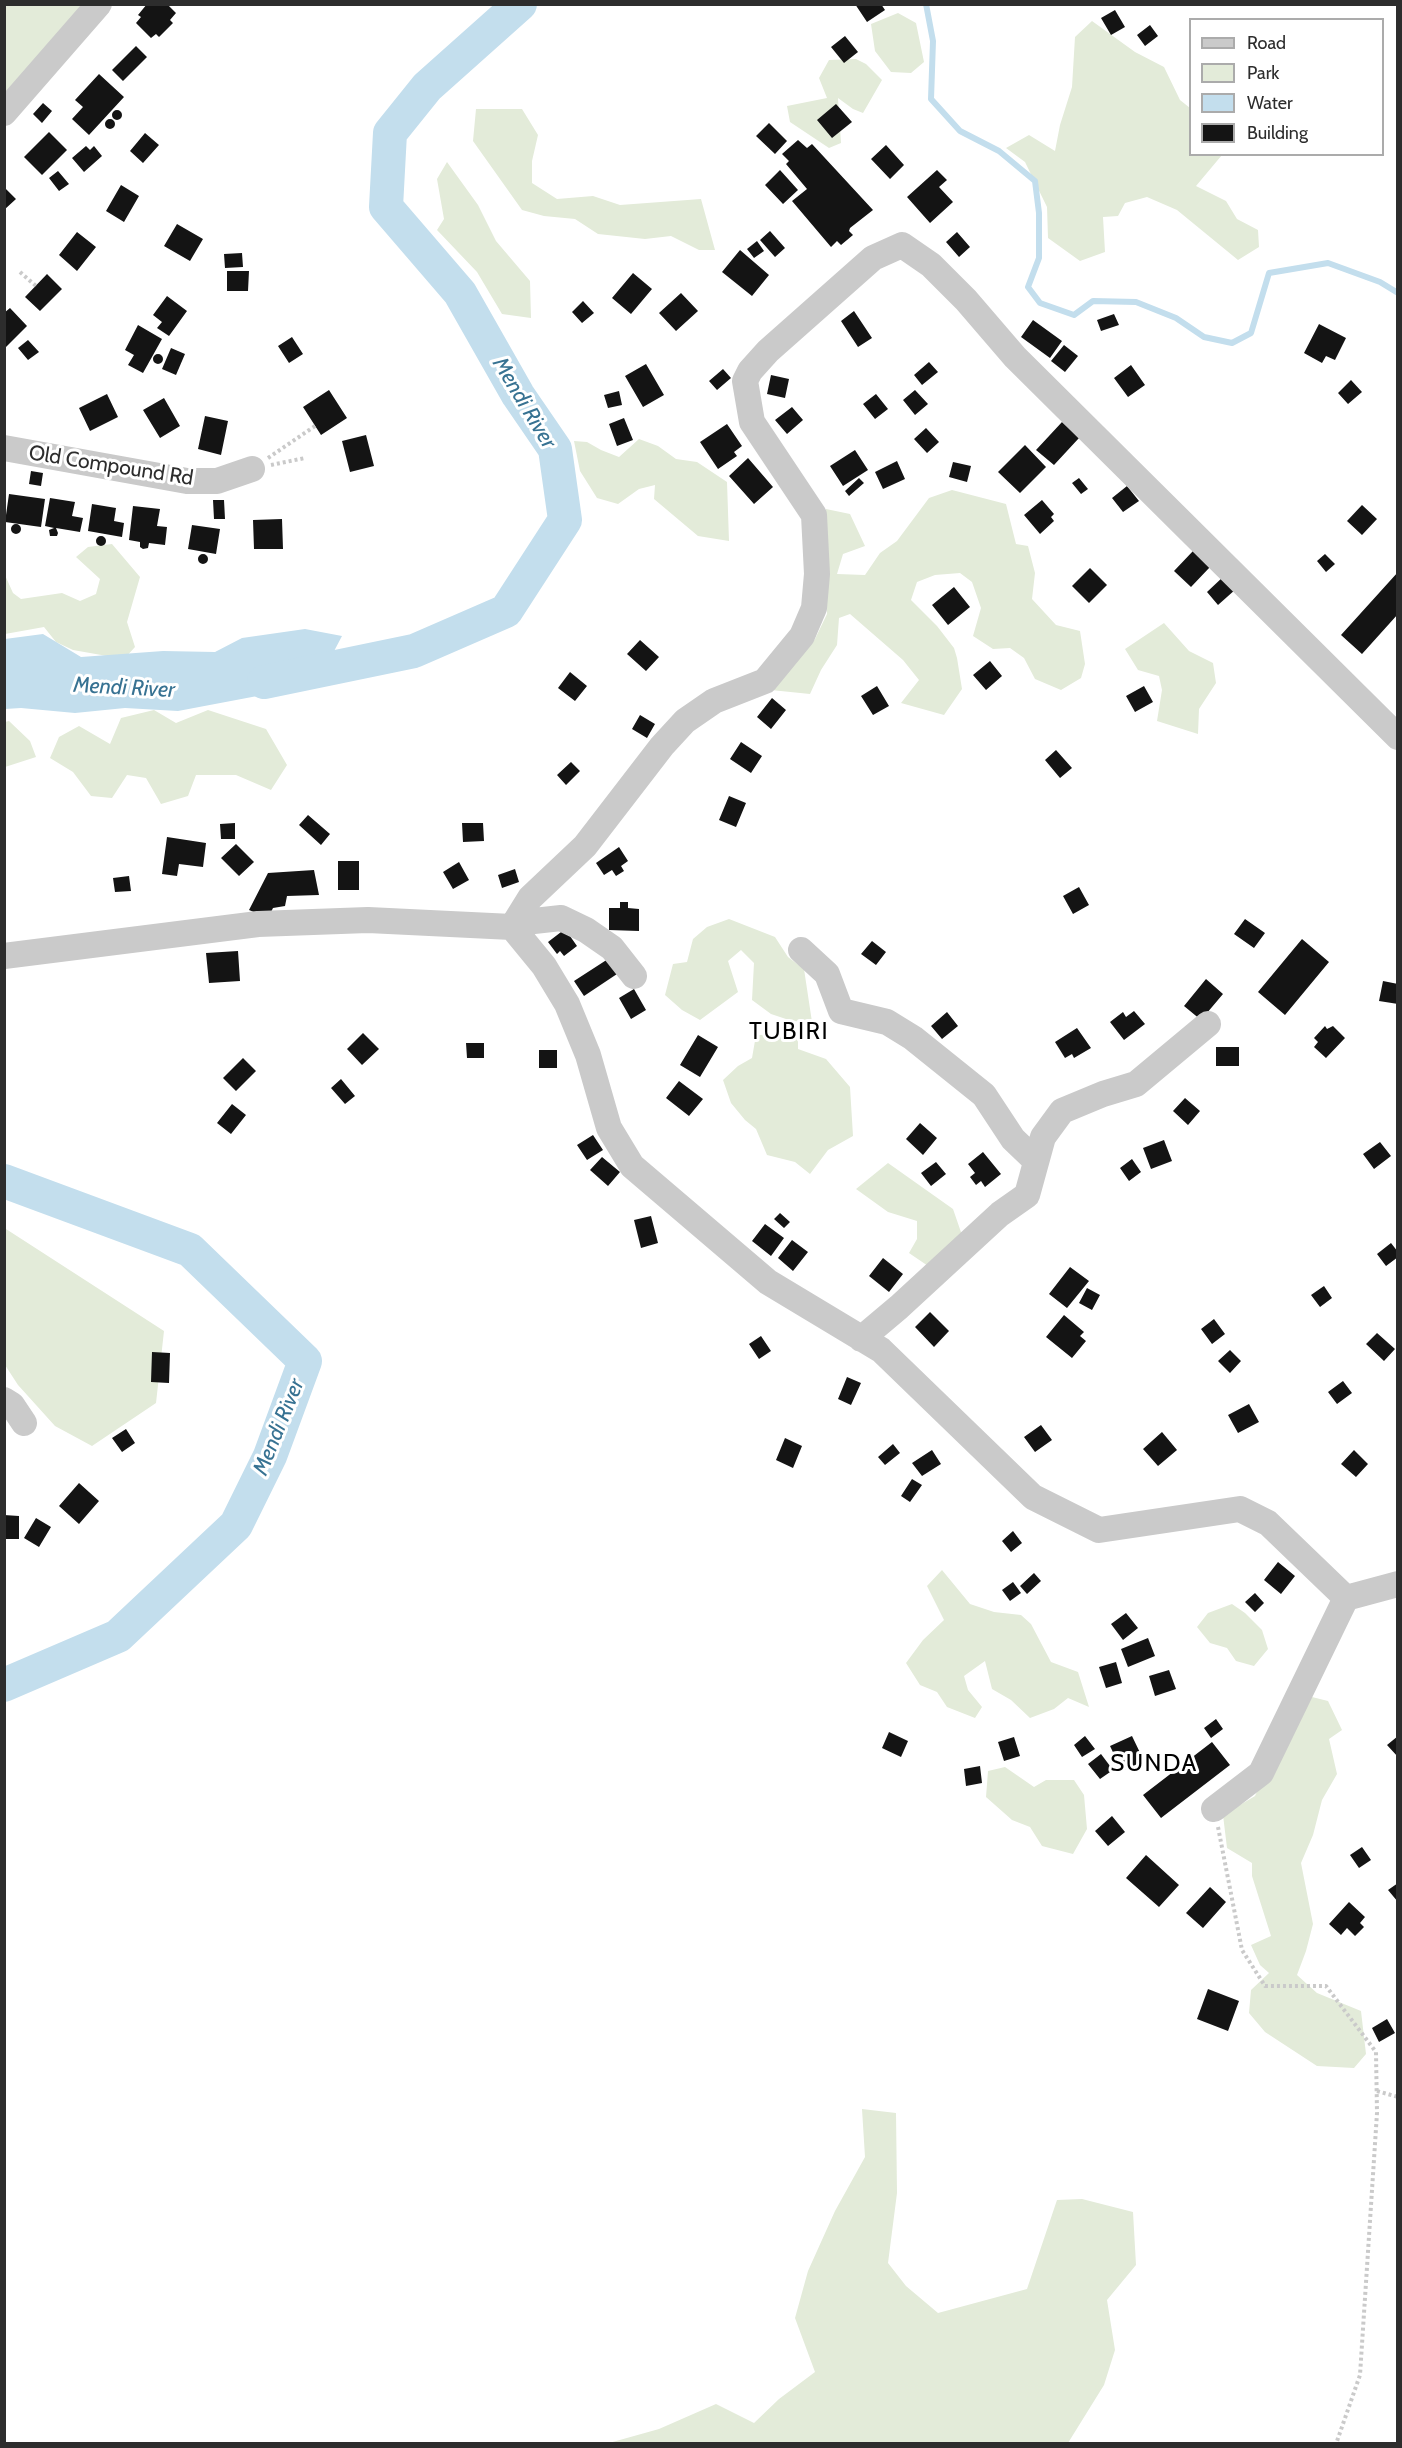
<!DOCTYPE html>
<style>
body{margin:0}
#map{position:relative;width:1402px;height:2448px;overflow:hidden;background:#fff;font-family:Cabin,sans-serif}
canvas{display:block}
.frame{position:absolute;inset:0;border:6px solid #2d2d2d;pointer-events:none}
.legend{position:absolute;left:1189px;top:18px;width:195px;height:138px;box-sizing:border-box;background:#fff;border:2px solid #ababab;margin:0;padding:8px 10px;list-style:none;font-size:18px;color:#2d2d2d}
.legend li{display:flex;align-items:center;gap:12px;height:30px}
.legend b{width:30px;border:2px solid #ababab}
</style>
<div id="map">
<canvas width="1402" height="2448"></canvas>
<div class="frame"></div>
<ul class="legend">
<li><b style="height:8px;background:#cacaca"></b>Road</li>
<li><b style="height:16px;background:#e3ebd9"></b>Park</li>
<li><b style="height:16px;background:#c3deed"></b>Water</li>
<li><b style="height:16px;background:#141414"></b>Building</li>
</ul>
</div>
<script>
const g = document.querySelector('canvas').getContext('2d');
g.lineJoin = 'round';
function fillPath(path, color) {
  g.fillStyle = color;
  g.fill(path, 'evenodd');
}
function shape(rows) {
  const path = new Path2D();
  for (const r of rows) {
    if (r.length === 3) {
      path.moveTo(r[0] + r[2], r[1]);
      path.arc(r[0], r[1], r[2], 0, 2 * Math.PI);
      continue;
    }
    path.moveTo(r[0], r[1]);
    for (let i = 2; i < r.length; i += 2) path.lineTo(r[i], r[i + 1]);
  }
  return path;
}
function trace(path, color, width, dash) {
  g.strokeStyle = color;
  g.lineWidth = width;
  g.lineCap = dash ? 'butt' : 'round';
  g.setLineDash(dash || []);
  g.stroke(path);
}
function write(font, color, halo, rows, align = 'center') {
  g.font = font + ' Cabin,sans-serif';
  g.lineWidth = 6;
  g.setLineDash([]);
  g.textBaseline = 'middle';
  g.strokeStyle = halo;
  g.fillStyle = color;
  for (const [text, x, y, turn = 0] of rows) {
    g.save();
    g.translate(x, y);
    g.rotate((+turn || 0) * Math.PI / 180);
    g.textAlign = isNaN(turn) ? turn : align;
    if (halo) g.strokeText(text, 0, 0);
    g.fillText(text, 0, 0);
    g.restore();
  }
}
fillPath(shape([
 [4,5,89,5,4,97],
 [898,13,916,23,924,62,911,73,891,72,875,51,871,24],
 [1092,21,1135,52,1164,67,1180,100,1190,108,1190,154,1222,155,1196,186,1226,201,1237,219,1258,230,1259,247,1238,260,1177,210,1147,197,1125,203,1118,216,1103,217,1105,252,1080,261,1048,238,1047,207,1025,162,1006,148,1029,135,1055,151,1060,125,1072,87,1075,37],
 [856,59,866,64,882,80,863,113,853,109,838,98,841,143,829,148,790,122,787,106,827,98,819,78,829,60],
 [476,109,522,109,538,135,532,161,532,183,557,199,593,196,620,205,701,199,715,250,699,250,671,236,645,239,598,234,575,219,544,216,522,210,473,141],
 [447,162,478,205,496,241,530,281,531,318,502,314,477,272,437,230,444,219,437,179],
 [639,439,658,446,676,459,697,462,727,482,729,541,698,536,654,499,655,485,639,489,618,504,597,498,580,471,574,441,587,442,601,450,619,457],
 [952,490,1006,504,1016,544,1028,546,1035,573,1032,599,1056,625,1080,631,1085,664,1081,678,1061,690,1035,679,1024,658,1010,648,993,649,973,636,981,608,972,582,960,573,935,575,917,582,911,600,937,626,954,648,957,658,962,689,944,715,901,703,919,680,903,660,850,614,839,618,837,645,821,670,810,694,771,690,788,666,815,639,827,614,826,509,850,514,865,546,843,554,837,574,865,575,880,553,897,541,929,498],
 [112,544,140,577,127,622,135,647,124,659,73,650,56,642,44,627,5,634,4,573,13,593,21,599,62,593,80,601,96,594,100,579,76,557,88,547],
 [1164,623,1189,651,1213,663,1216,683,1199,709,1198,734,1157,721,1162,690,1159,676,1138,670,1125,649],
 [154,710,176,723,208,710,266,729,287,765,271,790,236,775,196,775,188,796,161,804,146,778,127,775,112,798,91,796,73,772,50,758,59,737,79,726,110,744,121,718],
 [9,721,30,741,36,757,5,767,5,722],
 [729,919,775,937,788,957,804,969,812,1022,792,1021,771,1014,752,1000,754,963,741,950,728,961,738,992,700,1020,682,1010,665,995,673,964,687,962,693,939,707,927],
 [798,1034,798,1049,826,1059,850,1087,853,1136,828,1150,810,1174,795,1162,767,1155,756,1129,745,1120,731,1103,723,1080,738,1066,752,1058,756,1035],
 [888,1163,953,1209,963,1238,931,1268,909,1253,917,1239,917,1221,888,1212,856,1189],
 [6,1229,164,1331,156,1403,92,1446,55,1426,18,1385,5,1365],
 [942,1570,970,1604,994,1612,1021,1615,1031,1624,1051,1662,1078,1672,1089,1707,1068,1698,1054,1709,1030,1718,1011,1700,992,1689,985,1661,964,1676,968,1690,982,1707,975,1718,947,1707,937,1692,920,1685,906,1663,923,1640,944,1620,927,1586],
 [1232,1604,1245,1613,1262,1630,1268,1649,1254,1666,1236,1661,1227,1648,1210,1643,1197,1627,1208,1613],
 [1308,1696,1328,1701,1342,1730,1329,1739,1337,1774,1322,1800,1313,1835,1301,1863,1313,1924,1306,1951,1297,1975,1317,1993,1361,2011,1366,2054,1354,2068,1317,2066,1265,2032,1249,2013,1251,1990,1269,1973,1260,1965,1251,1945,1271,1936,1252,1876,1252,1863,1227,1848,1223,1815,1255,1796,1286,1730],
 [1005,1767,1034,1787,1046,1780,1074,1780,1084,1795,1087,1829,1073,1854,1042,1846,1030,1827,1012,1820,986,1797,988,1771],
 [862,2109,896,2113,897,2193,888,2263,906,2286,938,2313,1027,2289,1057,2200,1082,2199,1133,2212,1136,2265,1107,2300,1115,2350,1104,2385,1068,2443,609,2443,659,2429,716,2404,754,2423,779,2399,815,2372,795,2318,808,2271,835,2211,865,2157]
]), '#e3ebd9');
fillPath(shape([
 [305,629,342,636,332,655,289,690,178,711,125,708,75,713,21,708,5,709,5,639,43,634,81,657,163,651,215,652,242,638]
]), '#c3deed');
trace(shape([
 [926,4,933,41,931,99,960,131,999,151,1035,181,1039,213,1039,258,1028,287,1040,303,1074,315,1093,301,1136,302,1176,318,1204,337,1232,343,1251,333,1269,273,1328,263,1380,282,1398,293]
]), '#c3deed', 6);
trace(shape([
 [264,682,414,651,506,611,565,520,555,449,518,395,460,293,386,207,390,133,427,87,520,4],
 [4,1181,190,1250,305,1361,270,1456,236,1525,118,1636,4,1685]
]), '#c3deed', 34);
fillPath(shape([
 [147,4,167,4,176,13,170,20,173,23,159,37,156,34,151,38,136,23,141,17,138,15],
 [855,4,881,4,885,10,867,22],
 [1115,10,1125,27,1111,35,1101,18],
 [1150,25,1158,36,1145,46,1137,35],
 [845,36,858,52,844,63,831,47],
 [136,46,147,57,123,81,112,70],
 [99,74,124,97,89,135,72,119,83,107,75,100],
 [43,103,52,111,42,123,33,114],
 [836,104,852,122,832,138,817,120],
 [117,115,5],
 [110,124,5],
 [769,123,787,141,775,154,756,136],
 [49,132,67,150,42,175,24,157],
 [145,133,159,145,143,163,130,151],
 [798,140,807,148,812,144,873,210,850,228,849,231,853,235,841,245,837,241,831,247,792,201,807,189,786,164,789,161,782,154],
 [886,145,904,165,890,179,871,159],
 [86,146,90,150,94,146,102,156,84,172,72,158],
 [780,170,798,190,783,204,765,185],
 [937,170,947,180,939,187,953,202,930,223,907,197],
 [58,171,69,184,59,191,49,178],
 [121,185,139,196,124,222,106,211],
 [4,187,16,199,4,210],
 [177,224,203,239,190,261,164,246],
 [770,231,785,248,775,257,760,240],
 [77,232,96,247,77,271,59,255],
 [957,232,970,247,959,257,946,242],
 [757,241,764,251,754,258,747,249],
 [740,250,769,275,752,296,722,272],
 [242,253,243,267,225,268,224,254],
 [227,271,249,271,248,291,227,291],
 [633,273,652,289,631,314,612,298],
 [47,274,62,289,40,311,25,297],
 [681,293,698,311,676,331,659,313],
 [167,296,187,311,169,336,157,328,162,322,153,315],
 [583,301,594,313,582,323,572,312],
 [10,308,27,326,6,347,4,313],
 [854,311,872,338,858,347,841,321],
 [1114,314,1119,325,1101,331,1097,320],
 [1033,320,1062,341,1050,358,1021,337],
 [1319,324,1346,338,1335,360,1326,356,1322,363,1304,353],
 [138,325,162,339,143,373,128,365,134,355,125,350],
 [292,337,303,354,289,363,278,346],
 [28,340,39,352,28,360,18,348],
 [1064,345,1078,356,1065,372,1051,361],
 [171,348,185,354,176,375,162,369],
 [158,359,5],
 [929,362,938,372,922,385,914,375],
 [646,364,664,395,643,407,625,376],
 [1131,365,1145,385,1128,397,1114,378],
 [723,369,731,378,717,390,709,381],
 [771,375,789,379,785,398,767,394],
 [1351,380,1362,392,1348,404,1338,393],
 [329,390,347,418,321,435,303,407],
 [915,390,928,404,915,415,903,400],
 [619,391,622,405,608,408,604,395],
 [107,394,118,417,90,431,79,408],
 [876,394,888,409,875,419,863,404],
 [164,398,180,426,160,438,143,410],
 [792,407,803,420,787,434,775,420],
 [205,416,228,421,221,455,198,449],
 [624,418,633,440,617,446,609,424],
 [1062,422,1079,438,1054,465,1036,450],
 [727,424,742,446,734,452,737,456,718,469,700,442],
 [926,428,939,442,927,453,914,439],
 [366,435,374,466,350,472,342,441],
 [1025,445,1046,467,1020,493,998,472],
 [855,450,868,470,843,486,830,466],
 [748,458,773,487,754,504,729,476],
 [897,461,905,479,883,489,875,472],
 [953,462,971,466,967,482,949,477],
 [31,471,43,473,41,486,29,484],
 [859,478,864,483,849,496,845,491],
 [1079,478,1088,489,1081,494,1072,483],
 [1127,486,1139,501,1123,512,1112,498],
 [9,494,45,499,41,527,5,522],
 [50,498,75,502,72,516,83,518,80,532,56,528,58,533,57,536,50,536,49,530,54,528,45,526],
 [213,500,224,500,225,519,214,519],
 [1042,500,1054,514,1051,517,1054,521,1040,534,1024,515],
 [92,504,116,508,114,521,124,523,122,537,88,531],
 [1362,505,1377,519,1362,535,1347,521],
 [133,506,160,509,157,526,167,527,165,545,149,543,148,548,143,549,140,547,140,542,129,540],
 [282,519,283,549,254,549,253,520],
 [16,529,5],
 [192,525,220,529,216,554,188,549],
 [101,541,5],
 [1193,551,1210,567,1191,587,1174,571],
 [1325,554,1335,564,1326,572,1317,561],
 [203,559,5],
 [1090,568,1107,585,1089,603,1072,586],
 [1398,572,1398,614,1362,654,1341,635],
 [1224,576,1236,589,1218,605,1207,592],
 [954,587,970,607,948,625,932,605],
 [640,640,659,657,646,671,627,654],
 [990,661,1002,676,986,690,973,675],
 [570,672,587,686,575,701,558,688],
 [877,686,889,706,873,715,861,696],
 [1144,686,1153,702,1135,712,1126,696],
 [772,698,786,710,771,729,757,717],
 [640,715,655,724,647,738,632,729],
 [741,742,762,756,751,773,730,759],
 [1056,750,1072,768,1060,778,1045,760],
 [571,762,580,771,566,785,557,775],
 [729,796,746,803,736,827,719,820],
 [308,815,330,834,321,845,299,825],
 [235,823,235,839,221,839,220,824],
 [462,823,483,823,484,841,463,842],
 [167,837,206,843,203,867,179,864,177,876,162,874],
 [236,844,254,862,239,876,221,858],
 [619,847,628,861,621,866,624,871,616,876,612,870,604,875,596,863],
 [338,861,359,861,359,890,338,890],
 [459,862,469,880,453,889,443,872],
 [515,869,519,882,502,888,498,875],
 [314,870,319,895,287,896,285,906,273,908,268,918,249,910,268,873],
 [129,876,131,891,115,892,113,878],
 [1079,887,1089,905,1073,914,1063,896],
 [620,902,628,902,628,908,639,909,639,931,609,930,609,908,620,908],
 [1245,919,1265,933,1254,948,1234,934],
 [565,929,577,946,564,956,560,951,557,954,548,942],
 [1302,939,1329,962,1285,1015,1258,992],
 [872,941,886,952,876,965,861,954],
 [238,951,240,981,209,983,206,953],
 [608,959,617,974,584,996,574,981],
 [1206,979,1223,994,1201,1020,1184,1006],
 [1383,981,1398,984,1398,1004,1379,1001],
 [634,989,646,1010,631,1019,619,998],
 [1134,1011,1145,1024,1124,1040,1110,1022,1123,1012,1126,1017],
 [947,1012,958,1026,942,1039,931,1026],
 [1325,1026,1327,1029,1333,1026,1345,1038,1326,1058,1314,1047,1318,1042,1314,1038],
 [1077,1028,1091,1048,1074,1058,1072,1054,1065,1058,1055,1042],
 [363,1033,379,1049,362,1065,347,1049],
 [698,1035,718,1047,700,1077,680,1065],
 [466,1043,484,1043,484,1058,467,1058],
 [1216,1047,1239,1047,1239,1066,1216,1066],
 [539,1050,557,1050,557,1068,539,1068],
 [243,1058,256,1071,236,1091,223,1078],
 [341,1079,355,1096,345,1104,331,1088],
 [679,1081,703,1099,689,1116,666,1098],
 [1185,1098,1200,1111,1188,1125,1173,1111],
 [232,1104,246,1115,231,1134,217,1123],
 [920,1123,937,1138,923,1155,906,1139],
 [593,1135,603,1150,587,1160,577,1145],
 [1164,1140,1172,1161,1151,1169,1143,1148],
 [1380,1142,1391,1156,1374,1169,1363,1154],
 [983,1152,1001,1174,985,1187,981,1181,976,1185,970,1177,975,1173,968,1164],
 [602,1157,620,1172,608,1186,590,1170],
 [1132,1159,1141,1172,1129,1181,1120,1168],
 [936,1162,946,1174,931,1186,921,1173],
 [780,1213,790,1222,784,1228,774,1219],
 [651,1216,658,1243,641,1248,634,1220],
 [765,1224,784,1238,771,1256,752,1241],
 [792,1240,808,1252,793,1271,778,1258],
 [1391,1243,1398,1252,1398,1257,1386,1266,1377,1254],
 [883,1258,903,1274,889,1292,869,1276],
 [1070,1267,1089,1281,1067,1308,1049,1294],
 [1324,1286,1332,1298,1320,1307,1311,1295],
 [1087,1288,1100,1295,1092,1310,1079,1303],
 [930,1312,949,1331,934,1347,915,1327],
 [1064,1315,1084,1332,1080,1336,1086,1341,1072,1358,1046,1337],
 [1214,1319,1225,1334,1212,1344,1201,1329],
 [1377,1333,1395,1349,1384,1361,1366,1344],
 [761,1336,771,1351,759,1359,749,1344],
 [1230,1350,1241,1361,1230,1373,1218,1361],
 [152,1352,170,1353,169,1383,151,1382],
 [847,1377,861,1383,851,1405,838,1399],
 [1343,1381,1352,1393,1337,1404,1328,1392],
 [1249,1404,1259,1422,1238,1433,1228,1415],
 [1041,1425,1052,1440,1035,1452,1024,1437],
 [126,1429,135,1443,122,1452,112,1438],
 [1162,1432,1177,1450,1158,1466,1143,1449],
 [785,1438,802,1446,793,1468,776,1460],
 [893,1444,900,1453,885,1465,878,1457],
 [932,1450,941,1464,922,1476,912,1463],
 [1354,1450,1368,1464,1356,1477,1341,1464],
 [912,1479,922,1485,910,1502,901,1496],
 [79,1483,99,1501,79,1524,59,1506],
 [4,1515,19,1516,19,1539,4,1539],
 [36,1518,51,1527,39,1547,24,1538],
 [1013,1531,1022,1543,1011,1552,1002,1541],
 [1278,1562,1295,1576,1281,1594,1264,1580],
 [1034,1573,1041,1581,1027,1594,1020,1586],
 [1013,1582,1021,1593,1010,1601,1002,1590],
 [1255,1593,1264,1603,1255,1612,1245,1602],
 [1126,1613,1138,1628,1123,1640,1111,1624],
 [1148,1638,1155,1656,1128,1667,1121,1649],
 [1116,1662,1122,1683,1106,1688,1099,1667],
 [1169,1670,1176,1689,1155,1696,1149,1676],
 [1216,1719,1223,1729,1211,1738,1204,1728],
 [889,1732,908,1741,901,1757,882,1748],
 [1085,1736,1095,1749,1082,1757,1074,1745],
 [1132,1736,1144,1761,1122,1771,1110,1746],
 [1398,1736,1398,1757,1387,1745],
 [1014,1737,1020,1756,1004,1761,998,1742],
 [1212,1742,1230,1765,1161,1818,1143,1795],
 [1101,1754,1113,1770,1100,1779,1088,1764],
 [980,1766,982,1783,966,1786,964,1769],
 [1112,1816,1125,1832,1108,1846,1095,1831],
 [1362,1847,1371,1860,1359,1868,1350,1855],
 [1146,1855,1179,1885,1159,1907,1126,1878],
 [1398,1883,1398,1902,1388,1890],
 [1210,1887,1226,1902,1203,1928,1186,1913],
 [1349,1902,1365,1917,1360,1923,1364,1927,1355,1936,1347,1928,1341,1935,1329,1924],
 [1208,1989,1239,2001,1228,2031,1197,2019],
 [1387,2019,1395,2033,1379,2042,1372,2028]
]), '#141414');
trace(shape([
 [20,272,36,286],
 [268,458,315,426],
 [271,465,305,458],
 [1218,1827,1242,1950,1265,1986,1326,1986,1376,2052,1377,2113,1360,2375,1336,2444],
 [1377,2091,1398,2097]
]), '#cacaca', 4, [3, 3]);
trace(shape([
 [4,113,99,4],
 [4,448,187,481,217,481,252,469],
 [801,950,827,974,841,1011,887,1022,913,1038,984,1095,1013,1139,1036,1161],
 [4,956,258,924,368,920,512,927,530,898,585,846,662,746,685,721,714,701,765,681,802,636,814,608,817,574,814,515,752,422,745,381,750,371,768,351,873,258,902,245,931,265,966,300,1015,357,1398,737],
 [634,976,612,948,586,930,561,918,534,921,512,927,544,966,567,1004,588,1055,609,1128,632,1166,768,1282,881,1350,1033,1497,1099,1530,1240,1509,1268,1523,1346,1598,1261,1773,1214,1809],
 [861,1339,899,1307,1000,1214,1027,1195,1043,1137,1062,1111,1103,1094,1136,1084,1208,1024],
 [4,1400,12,1405,24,1423],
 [1346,1598,1398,1584]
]), '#cacaca', 26);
write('21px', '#2d2d2d', '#fff', [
 ["Old Compound Rd",111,466,9]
]);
write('italic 22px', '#377292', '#fff', [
 ["Mendi River",524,403,59],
 ["Mendi River",124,688,3],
 ["Mendi River",279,1427,-68]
]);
g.letterSpacing = '1.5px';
write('24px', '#000', '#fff', [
 ["TUBIRI",789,1032],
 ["SUNDA",1154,1764]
]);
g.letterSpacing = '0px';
</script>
